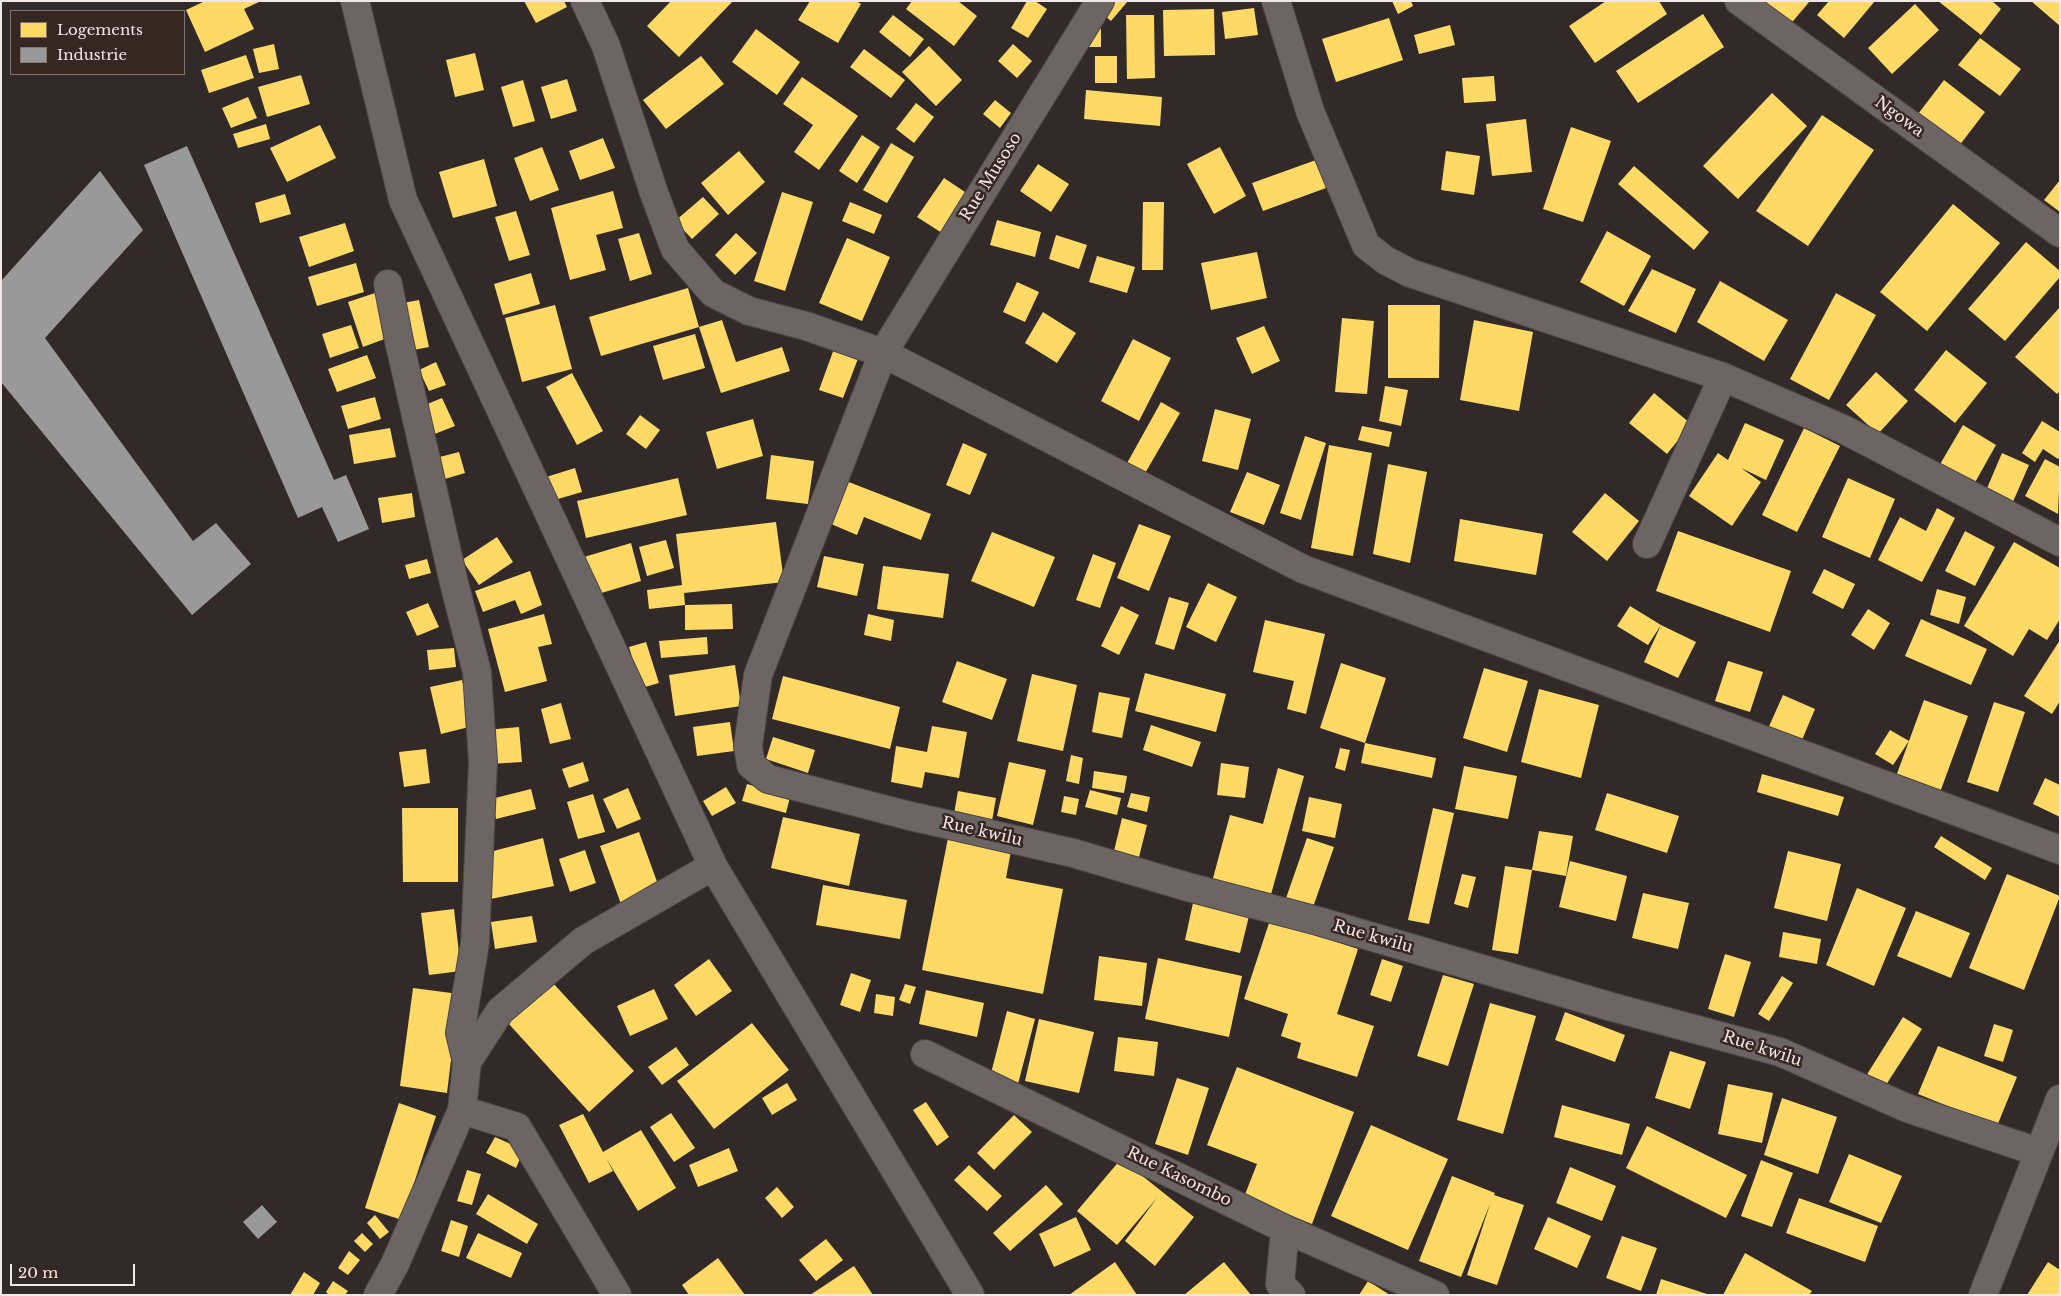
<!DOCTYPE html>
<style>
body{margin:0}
#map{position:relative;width:2061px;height:1296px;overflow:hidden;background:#322a28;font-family:"Libre Baskerville",serif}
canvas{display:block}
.frame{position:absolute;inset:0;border:2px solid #f2e7e4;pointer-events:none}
.legend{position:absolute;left:10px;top:10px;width:175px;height:65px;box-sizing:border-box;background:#372723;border:1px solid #827470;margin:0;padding:6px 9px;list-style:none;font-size:15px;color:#f2e7e4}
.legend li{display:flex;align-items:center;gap:10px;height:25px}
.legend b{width:25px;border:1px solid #827470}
.scale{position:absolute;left:10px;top:1264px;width:125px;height:22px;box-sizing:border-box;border:2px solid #f2e7e4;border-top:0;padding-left:6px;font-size:15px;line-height:18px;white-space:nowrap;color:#f2e7e4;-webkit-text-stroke:4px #372723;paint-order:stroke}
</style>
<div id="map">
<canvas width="2061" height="1296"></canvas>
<div class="frame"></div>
<ul class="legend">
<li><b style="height:14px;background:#ffd966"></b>Logements</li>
<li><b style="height:14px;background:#999"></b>Industrie</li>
</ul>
<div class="scale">20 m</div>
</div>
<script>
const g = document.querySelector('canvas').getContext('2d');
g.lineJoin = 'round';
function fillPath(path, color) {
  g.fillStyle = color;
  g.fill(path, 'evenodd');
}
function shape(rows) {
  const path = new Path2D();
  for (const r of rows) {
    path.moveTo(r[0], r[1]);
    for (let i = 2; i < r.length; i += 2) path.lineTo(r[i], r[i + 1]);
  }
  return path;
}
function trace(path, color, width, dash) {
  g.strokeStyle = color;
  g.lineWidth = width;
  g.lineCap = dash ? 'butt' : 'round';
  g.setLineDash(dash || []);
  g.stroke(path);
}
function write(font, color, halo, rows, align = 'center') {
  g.font = font + ' "Libre Baskerville",serif';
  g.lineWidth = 5;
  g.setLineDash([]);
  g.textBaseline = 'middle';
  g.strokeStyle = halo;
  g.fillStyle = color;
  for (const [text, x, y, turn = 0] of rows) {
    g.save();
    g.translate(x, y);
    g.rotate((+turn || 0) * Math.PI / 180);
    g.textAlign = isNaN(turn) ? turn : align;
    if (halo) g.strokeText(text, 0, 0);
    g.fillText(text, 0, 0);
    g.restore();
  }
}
fillPath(shape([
 [205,1,261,1,244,9,254,29,205,52,186,10],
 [524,1,564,1,567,7,536,23],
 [671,1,733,1,679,57,647,26],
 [810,1,856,1,861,4,838,43,798,20],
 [912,1,958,1,977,16,954,46,906,9],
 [1027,1,1035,1,1047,9,1028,38,1011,28],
 [1104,1,1128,1,1111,21,1097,9],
 [1392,1,1411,1,1413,6,1398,14],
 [1606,1,1659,1,1667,14,1595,63,1569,26],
 [1759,1,1810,1,1788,27],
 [1829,1,1875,1,1844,38,1817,15],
 [1938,1,1992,1,2001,9,1981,35],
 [2031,1,2060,1,2060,26],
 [1915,4,1939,30,1892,74,1868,48],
 [1254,8,1258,35,1225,39,1222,12],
 [1214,9,1215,55,1164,56,1163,10],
 [1703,14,1724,47,1638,103,1616,71],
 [893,15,924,39,910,57,879,32],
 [1126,15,1154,15,1155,78,1127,79],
 [1389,18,1403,60,1336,82,1322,39],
 [1450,25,1455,45,1419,54,1414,35],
 [756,29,800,62,777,95,732,62],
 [1085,29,1101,29,1101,47,1086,47],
 [1980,38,2021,69,2000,96,1958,65],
 [274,44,279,69,259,73,253,49],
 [1013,44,1032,61,1017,78,998,61],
 [929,46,962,80,936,106,902,72],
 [864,49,905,80,891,98,850,67],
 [475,53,484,90,455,97,446,60],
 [246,55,254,78,209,93,201,70],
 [701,56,724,84,666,129,643,100],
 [1095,56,1117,56,1117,83,1095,83],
 [301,75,310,104,267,117,258,87],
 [1494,76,1496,101,1464,103,1462,78],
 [802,77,858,116,819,170,794,152,813,125,783,104],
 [567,79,577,111,551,119,541,87],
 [523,80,535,121,513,127,501,87],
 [1944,80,1985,112,1959,146,1918,114],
 [1086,90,1162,97,1160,126,1084,119],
 [1772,93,1807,126,1738,199,1703,166],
 [248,97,257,118,231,128,222,108],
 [995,100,1011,113,1000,128,983,114],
 [916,103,934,117,914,143,896,129],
 [1822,115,1874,150,1808,246,1756,211],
 [1526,119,1532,172,1492,176,1486,124],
 [266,124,270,139,238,148,233,134],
 [320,125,336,158,287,182,270,148],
 [1571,127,1611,141,1583,222,1543,209],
 [862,135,880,147,857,183,839,171],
 [603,138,615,168,580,180,569,151],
 [891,143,914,157,887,203,863,190],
 [542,147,559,190,530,201,514,158],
 [1220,147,1246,196,1214,214,1187,164],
 [739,151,765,182,728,215,701,183],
 [1446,151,1480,156,1474,195,1441,190],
 [484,159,497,206,453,218,439,172],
 [1316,160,1326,188,1263,211,1252,183],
 [1038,164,1069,184,1051,212,1020,191],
 [1634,166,1709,232,1694,250,1618,184],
 [944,178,968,194,942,233,917,217],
 [2060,180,2060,212,2044,200],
 [613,191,623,228,596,235,606,270,570,280,551,208],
 [782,192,813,202,785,291,754,281],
 [285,194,291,214,260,223,255,203],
 [703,197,719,214,692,239,675,221],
 [850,202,882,215,874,234,842,221],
 [1143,202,1164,202,1163,270,1142,270],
 [1953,204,2000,243,1927,331,1880,292],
 [516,211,530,255,509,261,495,217],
 [997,220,1041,232,1035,257,990,245],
 [345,223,354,251,309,267,299,237],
 [1607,231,1651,256,1624,306,1580,282],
 [639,233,652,274,630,281,618,239],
 [736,233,757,253,735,275,715,255],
 [1056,235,1087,245,1079,269,1049,259],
 [847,238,890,257,862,321,819,303],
 [2026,242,2060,271,2060,277,2005,341,1968,309],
 [1257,252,1267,298,1211,310,1201,263],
 [1097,256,1135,267,1127,293,1089,282],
 [356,263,364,292,317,306,308,277],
 [1652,269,1696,289,1676,333,1628,311],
 [531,273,540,304,503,315,494,284],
 [1720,281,1788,320,1764,361,1697,322],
 [1017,282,1039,292,1025,322,1003,312],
 [688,288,699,327,601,356,589,317],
 [375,293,390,337,363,347,348,302],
 [1836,293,1876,315,1829,400,1790,379],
 [419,300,429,347,408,351,398,304],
 [555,305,572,369,522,382,505,318],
 [1388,305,1440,305,1439,378,1388,378],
 [2060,307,2060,391,2057,394,2015,357],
 [1043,312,1076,333,1057,363,1025,343],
 [1342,318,1374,321,1367,394,1335,392],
 [722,320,736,362,782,347,790,371,721,393,699,327],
 [1474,320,1533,332,1519,411,1460,400],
 [351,325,359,348,330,358,322,334],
 [1264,326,1280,361,1252,374,1236,338],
 [695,334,705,368,663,380,653,346],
 [1133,339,1171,358,1139,421,1101,401],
 [835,346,859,356,843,398,819,390],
 [1946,350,1987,383,1955,423,1914,390],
 [367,355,376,378,337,392,328,369],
 [436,362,446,385,429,391,419,370],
 [1876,372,1908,401,1878,434,1846,405],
 [572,373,603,431,577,445,546,387],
 [1385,386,1408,390,1401,426,1379,421],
 [1654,393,1691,424,1667,454,1629,423],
 [375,397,381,419,348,429,341,406],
 [442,398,455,426,432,435,420,407],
 [1161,402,1180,413,1144,475,1126,465],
 [1215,409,1251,419,1238,470,1202,461],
 [640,415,660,430,646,449,626,434],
 [753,419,763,456,717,469,706,432],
 [2042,421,2060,432,2060,457,2058,459,2043,449,2035,462,2022,453],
 [1745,423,1784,440,1766,480,1741,468,1761,482,1732,526,1689,496,1718,453,1728,460],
 [1963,425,1996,445,1973,486,1939,466],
 [1362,426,1392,432,1389,447,1358,440],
 [390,428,396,457,354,464,349,435],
 [1804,428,1840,446,1797,532,1762,515],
 [1305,436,1326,443,1301,520,1280,513],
 [963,443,987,454,970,495,946,485],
 [1329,445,1372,453,1353,556,1311,548],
 [459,452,465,473,438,481,432,459],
 [2002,453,2029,465,2012,504,1985,493],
 [771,455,814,461,808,504,766,499],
 [2045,459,2060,467,2058,514,2025,496],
 [1388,464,1427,472,1410,563,1373,554],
 [575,468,582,492,551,501,543,478],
 [1247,472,1280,485,1264,525,1230,512],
 [678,478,687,515,586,538,577,501],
 [1848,478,1895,499,1870,558,1822,537],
 [841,479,931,514,921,540,864,517,857,535,824,521],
 [412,493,415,517,382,523,378,498],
 [1605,493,1639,521,1607,561,1572,532],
 [1937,508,1955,518,1922,582,1878,560,1900,517,1926,531],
 [1460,519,1543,534,1536,575,1454,561],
 [776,522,784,582,684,593,685,605,732,604,733,629,685,630,685,605,649,609,647,590,682,585,676,534],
 [1139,524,1171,536,1149,591,1117,578],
 [1678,531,1791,571,1770,632,1656,591],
 [1965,531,1995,547,1975,586,1945,571],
 [992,532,1055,557,1034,607,971,581],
 [497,537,513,562,479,585,462,560],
 [666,540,674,568,647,576,639,547],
 [2014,542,2060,568,2060,619,2047,640,2029,629,2013,656,1964,626],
 [631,543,641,581,595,595,584,557],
 [1093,554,1116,563,1100,608,1076,600],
 [824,556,864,564,857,596,817,587],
 [427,559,431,573,409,579,405,565],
 [883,566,949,574,943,618,877,609],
 [1824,569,1855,584,1843,609,1812,593],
 [530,571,542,605,521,614,515,600,483,612,475,591],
 [1208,583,1237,597,1216,642,1186,627],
 [1937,589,1966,597,1959,624,1930,615],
 [1169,597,1189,603,1174,650,1155,644],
 [428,603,439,627,417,636,406,612],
 [1121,606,1139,615,1119,655,1101,646],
 [1630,606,1661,625,1648,645,1617,626],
 [1868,609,1890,623,1874,650,1851,635],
 [544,614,552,644,538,647,547,681,505,692,488,629],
 [868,614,894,620,891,641,864,635],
 [1921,619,1987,649,1971,685,1905,656],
 [1265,620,1325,634,1306,714,1287,709,1294,681,1253,672],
 [1661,625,1696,642,1678,678,1644,662],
 [707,637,708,654,661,658,659,641],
 [2060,640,2060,701,2052,714,2024,696],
 [646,642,659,683,641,688,629,647],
 [454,648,456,667,429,670,427,650],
 [957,661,1007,679,992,720,942,702],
 [1728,661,1763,672,1750,712,1715,701],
 [1341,663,1386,678,1365,743,1320,728],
 [735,665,741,706,675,716,669,675],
 [1484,668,1528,681,1507,752,1463,738],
 [1145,673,1226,694,1216,732,1135,711],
 [1032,674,1077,685,1063,751,1017,741],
 [783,676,900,707,890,749,772,719],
 [462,680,473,726,441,734,430,687],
 [1539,689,1599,705,1581,778,1521,762],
 [1099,692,1130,698,1122,738,1092,732],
 [1783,695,1815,709,1799,747,1766,733],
 [1924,700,1968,716,1939,795,1895,779,1909,741,1893,765,1875,754,1890,730,1909,741],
 [1994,702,2025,712,1998,792,1967,782],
 [561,703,571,739,550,744,541,709],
 [730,722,734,751,697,756,693,727],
 [1151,725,1201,742,1192,767,1143,750],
 [932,726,967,732,959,778,925,772,922,788,891,782,896,746,927,752],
 [519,727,522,762,490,764,486,730],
 [773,737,815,750,808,773,766,759],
 [1365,743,1436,758,1432,778,1361,763],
 [1340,748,1350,750,1345,771,1335,768],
 [426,749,430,783,404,787,399,752],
 [1071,755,1083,758,1079,784,1066,781],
 [583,762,589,781,569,788,562,769],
 [1009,762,1046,770,1033,825,997,816],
 [1221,763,1249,767,1245,798,1217,795],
 [1464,766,1517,776,1508,819,1455,809],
 [1278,768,1304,776,1270,898,1212,882,1230,815,1263,824],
 [1094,771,1127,776,1124,793,1092,788],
 [1762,774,1844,797,1838,816,1757,792],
 [2045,778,2060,785,2060,817,2033,804],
 [747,784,790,797,786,813,742,801],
 [726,787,736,803,712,816,703,801],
 [628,788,641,819,617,829,603,799],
 [531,789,536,809,496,819,491,799],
 [1090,790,1121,798,1117,815,1085,807],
 [958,791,996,798,992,821,954,814],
 [1131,793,1150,797,1147,812,1127,807],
 [1607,793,1679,816,1667,853,1595,830],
 [593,794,605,832,578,839,567,802],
 [1064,796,1079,799,1076,815,1061,812],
 [1309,797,1342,804,1335,838,1302,831],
 [402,808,458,808,458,882,403,882],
 [1433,808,1454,813,1429,924,1408,920],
 [783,817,860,834,849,886,771,868],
 [1122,818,1147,825,1139,857,1114,851],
 [1539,831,1573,836,1566,876,1532,870,1518,954,1492,950,1505,866,1532,870],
 [639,832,660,890,621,904,600,846],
 [1941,836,1992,868,1985,880,1934,847],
 [543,838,554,886,486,900,482,854],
 [948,838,1011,851,1006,878,1063,889,1043,994,922,970],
 [1307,838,1334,847,1312,910,1285,901],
 [585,850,596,883,570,892,559,859],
 [1788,851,1841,864,1827,921,1774,908],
 [1570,861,1627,876,1616,921,1559,907],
 [1462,874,1476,877,1468,908,1454,904],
 [2007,874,2060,896,2024,990,1969,968],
 [823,885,907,900,900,939,816,925],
 [1857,888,1906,908,1874,986,1826,965],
 [1643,893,1689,903,1678,949,1632,938],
 [1193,903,1249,916,1240,953,1185,940],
 [454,909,461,971,429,975,421,913],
 [1916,911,1970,933,1951,978,1897,956],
 [532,916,537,942,495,949,491,922],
 [1270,920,1358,949,1337,1014,1374,1026,1357,1077,1297,1058,1301,1043,1281,1036,1288,1014,1244,999],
 [1783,932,1821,939,1817,964,1779,957],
 [1725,954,1751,962,1734,1017,1708,1009],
 [1099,956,1147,963,1142,1006,1094,1000],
 [1158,958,1242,976,1229,1037,1145,1019],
 [709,959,732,991,696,1016,674,985],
 [1382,959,1403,966,1391,1002,1370,995],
 [851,973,871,980,860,1012,840,1005],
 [1443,975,1474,984,1448,1066,1417,1056],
 [1782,976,1793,983,1769,1021,1758,1014],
 [552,982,634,1071,589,1112,508,1023],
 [905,984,916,987,910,1004,899,1000],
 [413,988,459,994,447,1093,400,1086],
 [654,989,668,1019,630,1036,617,1006],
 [926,990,984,1003,977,1037,919,1024],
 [876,994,895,997,893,1016,874,1013],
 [1490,1003,1536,1016,1503,1134,1457,1120],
 [1007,1011,1035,1019,1018,1084,990,1077],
 [1565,1012,1625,1035,1615,1062,1555,1040],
 [1903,1017,1922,1029,1884,1088,1866,1076],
 [1039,1019,1094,1032,1079,1093,1025,1081],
 [752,1023,789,1070,714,1129,677,1081],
 [1994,1024,2013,1030,2003,1062,1984,1056],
 [1118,1037,1158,1042,1154,1076,1114,1071],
 [1938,1046,2017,1077,1997,1126,1918,1094],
 [676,1047,689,1065,662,1085,648,1067],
 [1670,1051,1706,1062,1690,1109,1655,1098],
 [1237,1067,1354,1112,1312,1224,1244,1197,1257,1164,1207,1145],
 [1177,1078,1209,1088,1188,1155,1155,1144],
 [787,1083,797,1100,772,1115,762,1098],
 [1728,1084,1773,1093,1762,1143,1718,1134],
 [1782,1098,1837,1117,1818,1174,1764,1155],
 [926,1102,949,1137,937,1146,913,1110],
 [399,1103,436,1116,402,1220,365,1208],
 [1562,1105,1630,1124,1622,1155,1554,1137],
 [671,1113,695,1148,674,1162,650,1127],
 [583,1114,603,1152,641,1130,676,1188,638,1211,606,1158,613,1171,589,1183,559,1125],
 [1014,1115,1032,1132,994,1170,977,1153],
 [1371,1125,1448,1159,1408,1250,1331,1216],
 [1647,1126,1747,1175,1726,1218,1626,1168],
 [495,1137,524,1150,516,1168,486,1153],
 [729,1148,738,1171,698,1187,689,1165],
 [1849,1154,1902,1176,1881,1223,1829,1202],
 [1121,1159,1194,1217,1155,1266,1125,1241,1157,1198,1117,1245,1077,1211],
 [1761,1160,1793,1173,1772,1227,1741,1216],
 [969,1165,1002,1196,987,1211,954,1180],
 [1570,1167,1616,1186,1602,1221,1556,1203],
 [467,1170,481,1174,472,1205,457,1201],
 [1452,1176,1495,1193,1494,1195,1524,1205,1497,1285,1467,1275,1490,1204,1461,1277,1419,1261],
 [1046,1185,1063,1204,1010,1251,993,1233],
 [777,1187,794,1207,782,1218,765,1198],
 [488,1194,538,1224,527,1244,476,1214],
 [1799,1198,1878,1226,1865,1262,1786,1233],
 [375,1215,389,1232,380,1239,367,1223],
 [1076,1217,1091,1250,1054,1267,1039,1234],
 [1548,1217,1591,1236,1577,1268,1534,1249],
 [451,1220,468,1226,459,1257,441,1251],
 [362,1233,373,1244,365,1252,354,1241],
 [478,1233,522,1253,511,1278,466,1258],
 [1622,1236,1657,1248,1641,1291,1606,1278],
 [826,1239,843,1260,816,1281,799,1260],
 [349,1251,360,1260,348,1275,338,1268],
 [1745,1253,1812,1291,1809,1295,1723,1295],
 [718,1258,745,1295,689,1295,682,1285],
 [1115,1262,1137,1295,1069,1295],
 [1224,1262,1251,1295,1184,1295],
 [2048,1262,2060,1270,2060,1295,2027,1295],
 [854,1266,873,1295,810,1295],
 [304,1272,320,1283,313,1295,290,1295],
 [1661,1279,1707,1294,1707,1295,1656,1295],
 [333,1281,348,1291,345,1295,329,1295,326,1292],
 [1368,1281,1390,1295,1359,1295]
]), '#ffd966');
fillPath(shape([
 [187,146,334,480,346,475,369,529,338,542,322,507,298,518,144,165],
 [100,171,143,230,45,338,193,541,216,523,251,564,192,615,1,382,1,281],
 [262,1205,277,1222,258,1239,243,1222]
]), '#999');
const minor = shape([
 [355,1,403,200,713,866,970,1295],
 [585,1,606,46,654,193,675,249,713,293,749,311,806,326,883,353,1303,569,2060,850],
 [1100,1,883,353,758,675,748,746,751,765,768,779,906,815,1073,853,1188,887,1318,921,1612,1007,1780,1052,1907,1108,2038,1152],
 [1276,1,1310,111,1366,245,1385,260,1410,273,1723,377,1843,429,2060,542],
 [1739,1,2060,233],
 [1647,544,1723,377],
 [925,1054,1285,1229,1435,1295],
 [467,1062,500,1011,583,941,713,866],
 [462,1110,517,1127,617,1295],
 [1285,1229,1280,1284,1291,1295],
 [378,1295,395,1264,462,1110,467,1062,460,1033,475,943,483,762,477,672,454,583,399,341,388,284],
 [1983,1295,2060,1099]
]);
trace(minor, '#4d4544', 30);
trace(minor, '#6b6563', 28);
write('16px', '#f2e7e4', '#372723', [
 ["Ngowa",1899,117,36],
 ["Rue Musoso",991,177,-58],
 ["Rue kwilu",982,832,13],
 ["Rue kwilu",1373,937,16],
 ["Rue kwilu",1762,1049,18],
 ["Rue Kasombo",1179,1177,26]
]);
</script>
